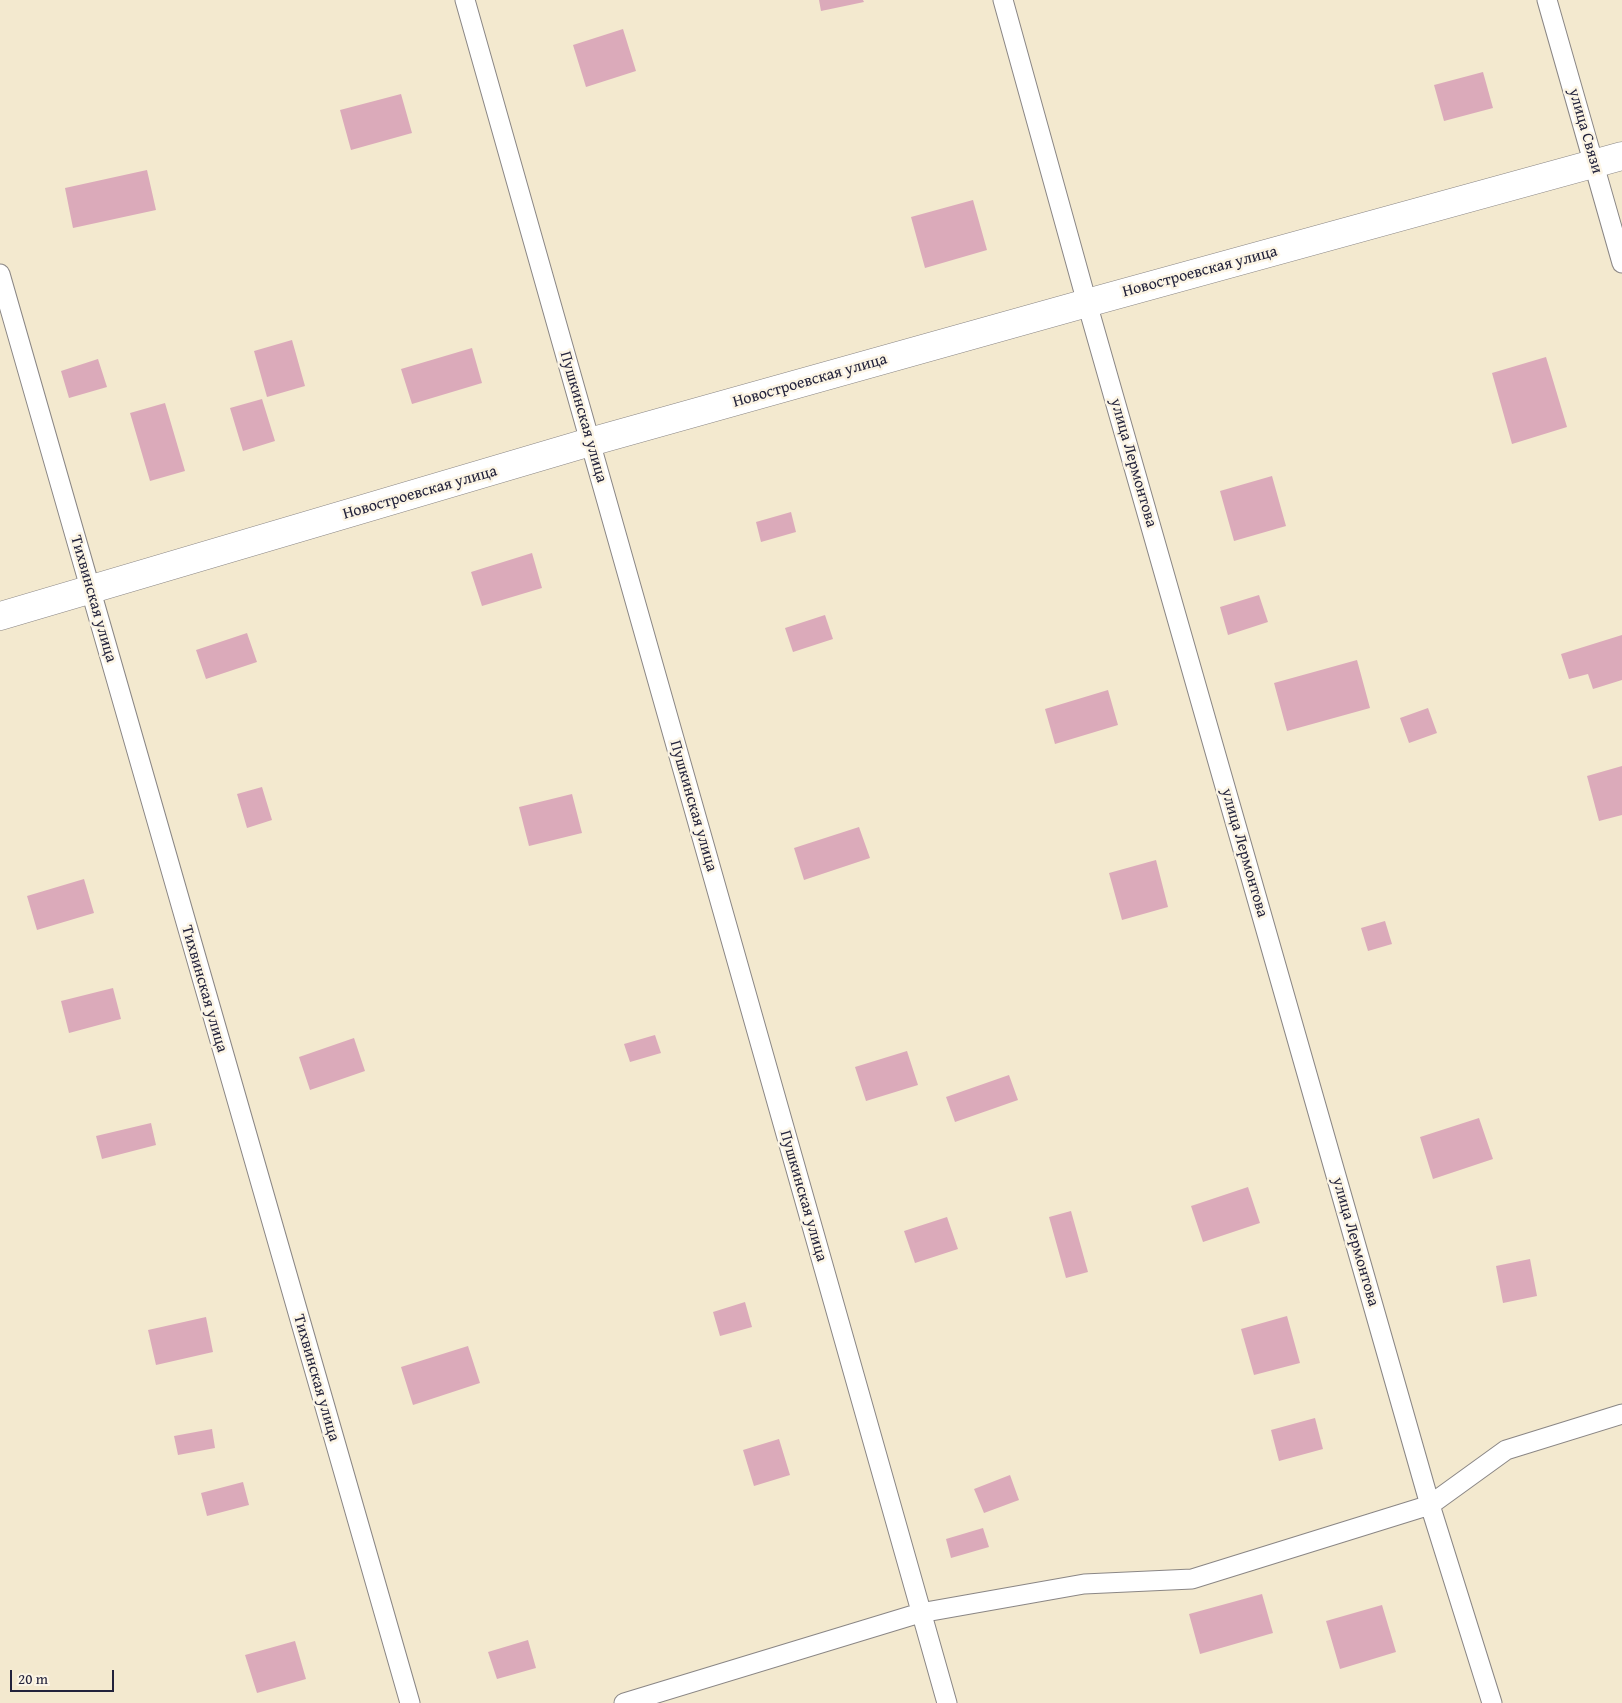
<!DOCTYPE html>
<meta charset="utf-8">
<style>
body{margin:0}
#map{position:relative;width:1622px;height:1703px;overflow:hidden;background:#f3e9cf;font-family:"Gentium Book Plus",serif}
canvas{display:block}
.scale{position:absolute;left:10px;top:1670px;width:104px;height:22px;box-sizing:border-box;border:2px solid #22223b;border-top:0;padding-left:6px;font-size:15px;line-height:18px;white-space:nowrap;color:#22223b;-webkit-text-stroke:4px #fcf5e5;paint-order:stroke}
</style>
<div id="map">
<canvas width="1622" height="1703"></canvas>
<div class="scale">20 m</div>
</div>
<script>
const g = document.querySelector('canvas').getContext('2d');
g.lineJoin = 'round';
function fillPath(path, color) {
  g.fillStyle = color;
  g.fill(path, 'evenodd');
}
function shape(rows) {
  const path = new Path2D();
  for (const r of rows) {
    path.moveTo(r[0], r[1]);
    for (let i = 2; i < r.length; i += 2) path.lineTo(r[i], r[i + 1]);
  }
  return path;
}
function trace(path, color, width, dash) {
  g.strokeStyle = color;
  g.lineWidth = width;
  g.lineCap = dash ? 'butt' : 'round';
  g.setLineDash(dash || []);
  g.stroke(path);
}
function write(font, color, halo, rows, align = 'center') {
  g.font = font + ' "Gentium Book Plus",serif';
  g.lineWidth = 5;
  g.setLineDash([]);
  g.textBaseline = 'middle';
  g.strokeStyle = halo;
  g.fillStyle = color;
  for (const [text, x, y, turn = 0] of rows) {
    g.save();
    g.translate(x, y);
    g.rotate((+turn || 0) * Math.PI / 180);
    g.textAlign = isNaN(turn) ? turn : align;
    if (halo) g.strokeText(text, 0, 0);
    g.fillText(text, 0, 0);
    g.restore();
  }
}
fillPath(shape([
 [819,0,863,0,864,2,821,11],
 [623,29,636,71,586,87,573,45],
 [1483,72,1493,108,1444,121,1434,85],
 [401,94,412,133,351,150,340,110],
 [147,170,156,210,73,228,65,188],
 [973,200,987,250,925,268,911,217],
 [292,340,305,386,267,397,254,351],
 [472,348,482,383,412,404,401,369],
 [1546,357,1567,427,1512,444,1492,373],
 [98,359,107,387,69,398,61,371],
 [262,399,275,441,243,451,230,408],
 [165,403,185,471,150,481,130,413],
 [1272,476,1286,526,1234,541,1220,491],
 [791,512,796,532,761,542,756,522],
 [532,553,542,588,482,606,471,572],
 [1259,595,1268,622,1228,635,1220,607],
 [825,615,833,639,793,652,785,628],
 [247,633,257,662,206,679,196,650],
 [1622,635,1622,680,1593,689,1588,674,1569,679,1561,654],
 [1357,660,1370,708,1287,731,1274,683],
 [1108,690,1118,725,1055,744,1045,709],
 [1428,708,1437,733,1409,743,1400,718],
 [1622,766,1622,815,1599,821,1587,776],
 [262,787,272,820,247,828,237,794],
 [572,794,582,833,529,846,519,807],
 [859,827,870,858,804,880,794,848],
 [1156,860,1168,907,1122,920,1109,873],
 [84,879,94,913,37,930,27,896],
 [1385,921,1392,944,1368,951,1361,928],
 [113,988,121,1019,69,1033,61,1001],
 [655,1035,661,1053,630,1062,624,1044],
 [354,1038,365,1071,310,1090,299,1057],
 [907,1051,918,1085,866,1101,855,1067],
 [1009,1075,1018,1100,955,1122,946,1097],
 [1479,1118,1493,1159,1433,1179,1420,1137],
 [151,1123,156,1145,102,1159,96,1136],
 [1248,1187,1260,1223,1203,1242,1191,1206],
 [1071,1211,1088,1272,1066,1278,1049,1217],
 [947,1217,958,1249,915,1263,904,1231],
 [1530,1259,1537,1296,1503,1303,1496,1266],
 [745,1302,752,1327,720,1336,713,1312],
 [1287,1316,1300,1363,1254,1375,1241,1329],
 [206,1317,213,1352,156,1365,148,1330],
 [468,1346,480,1383,413,1405,401,1367],
 [1315,1418,1323,1449,1279,1461,1271,1430],
 [212,1429,215,1448,178,1455,174,1436],
 [779,1439,790,1475,754,1486,743,1450],
 [1010,1475,1019,1500,984,1513,974,1489],
 [243,1482,249,1505,207,1516,201,1493],
 [983,1528,989,1547,951,1558,946,1539],
 [1262,1594,1273,1633,1200,1654,1189,1614],
 [1382,1605,1396,1652,1340,1669,1326,1621],
 [528,1640,536,1668,497,1679,488,1652],
 [295,1641,306,1679,257,1693,245,1655]
]), '#dbaaba');
const lane = shape([
 [465,0,947,1703],
 [1003,0,1087,303,1430,1505,1492,1703],
 [1547,0,1622,263],
 [0,274,410,1703],
 [624,1703,920,1613,1084,1584,1192,1579,1430,1505,1506,1450,1622,1414]
]);
const street = shape([
 [0,616,590,442,1087,303,1622,156]
]);
trace(lane, '#8a8685', 21);
trace(street, '#8a8685', 29);
trace(lane, '#fff', 19);
trace(street, '#fff', 28);
write('16px', '#22223b', '#fcf5e5', [
 ["улица Связи",1585,131,74],
 ["Новостроевская улица",1200,272,-15],
 ["Новостроевская улица",810,381,-16],
 ["Пушкинская улица",583,417,74],
 ["улица Лермонтова",1133,463,74],
 ["Новостроевская улица",420,493,-16],
 ["Тихвинская улица",93,599,74],
 ["Пушкинская улица",693,806,74],
 ["улица Лермонтова",1244,853,74],
 ["Тихвинская улица",204,989,74],
 ["Пушкинская улица",803,1196,74],
 ["улица Лермонтова",1355,1242,74],
 ["Тихвинская улица",316,1378,74]
]);
</script>
